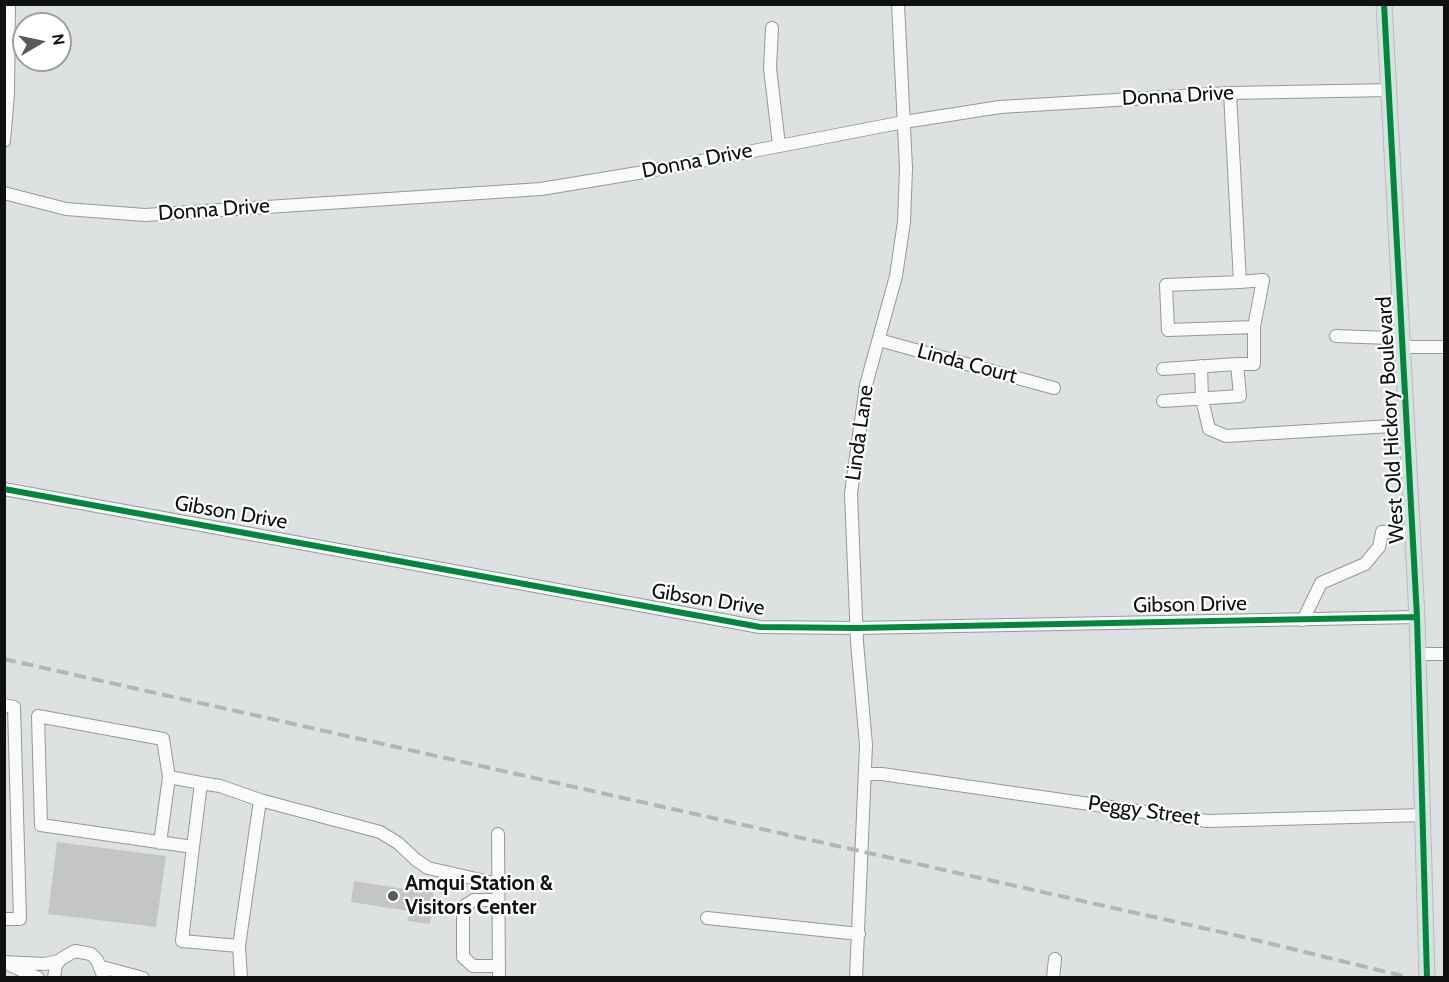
<!DOCTYPE html>
<style>
body{margin:0}
#map{position:relative;width:1449px;height:982px;overflow:hidden;background:#dee1e1;font-family:Cabin,sans-serif}
canvas{display:block}
.frame{position:absolute;inset:0;border:6px solid #0f1110;pointer-events:none}
.north{position:absolute;left:12px;top:12px;width:60px;height:60px;box-sizing:border-box;background:#fff;border:2px solid #9fa09f;border-radius:50%;rotate:81deg;font-size:16px;font-weight:700;line-height:24px;text-align:center;color:#0f1110}
.north::after{content:'';display:block;margin:auto;width:21px;height:27px;background:#575a59;clip-path:polygon(50% 0,100% 100%,50% 72%,0 100%)}
</style>
<div id="map">
<canvas width="1449" height="982"></canvas>
<div class="frame"></div>
<div class="north">N</div>
</div>
<script>
const g = document.querySelector('canvas').getContext('2d');
g.lineJoin = 'round';
function fillPath(path, color) {
  g.fillStyle = color;
  g.fill(path, 'evenodd');
}
function shape(rows) {
  const path = new Path2D();
  for (const r of rows) {
    path.moveTo(r[0], r[1]);
    for (let i = 2; i < r.length; i += 2) path.lineTo(r[i], r[i + 1]);
  }
  return path;
}
function trace(path, color, width, dash) {
  g.strokeStyle = color;
  g.lineWidth = width;
  g.lineCap = dash ? 'butt' : 'round';
  g.setLineDash(dash || []);
  g.stroke(path);
}
function write(font, color, halo, rows, align = 'center') {
  g.font = font + ' Cabin,sans-serif';
  g.lineWidth = 4.5;
  g.setLineDash([]);
  g.textBaseline = 'middle';
  g.strokeStyle = halo;
  g.fillStyle = color;
  for (const [text, x, y, turn = 0] of rows) {
    g.save();
    g.translate(x, y);
    g.rotate((+turn || 0) * Math.PI / 180);
    g.textAlign = isNaN(turn) ? turn : align;
    if (halo) g.strokeText(text, 0, 0);
    g.fillText(text, 0, 0);
    g.restore();
  }
}
fillPath(shape([
 [57,842,166,856,156,927,48,914],
 [354,881,411,890,412,881,435,884,430,924,408,921,409,911,351,902]
]), '#c4c6c6');
const minor = shape([
 [772,28,770,68,779,145],
 [1230,93,1240,282,1166,285,1168,330,1254,327,1263,280,1240,282],
 [4,141,8,94,9,4],
 [4,193,66,209,145,215,541,189,644,172,904,122,1000,107,1230,93,1390,90],
 [1336,336,1389,338,1405,347,1444,347],
 [879,340,1054,388],
 [1201,366,1202,399,1209,429,1226,436,1408,425],
 [1163,369,1237,364],
 [1163,401,1240,396,1237,364,1254,364,1254,327],
 [4,489,760,627,857,628,1417,617],
 [1303,620,1321,583,1365,564,1379,547,1382,532,1413,531],
 [1418,654,1444,654],
 [4,705,14,707,20,919,4,919],
 [866,774,882,774,1207,821,1424,815],
 [201,783,220,786,260,800,239,946],
 [260,800,380,832,398,843,415,859,428,868,498,884],
 [498,834,499,978],
 [160,843,169,777],
 [193,847,41,825,38,716,163,739,169,777,201,783,193,847,182,941,239,946,241,978],
 [498,900,474,900,463,907,463,957,473,966,499,966],
 [707,918,859,934],
 [4,962,44,964,59,961],
 [10,965,38,978],
 [102,967,143,978],
 [54,978,56,965,61,959,75,951,91,954,97,960,104,978],
 [856,978,866,745,857,642,851,493,866,385,896,276,904,222,906,168,898,4],
 [1053,978,1055,959]
]);
const major = shape([
 [1384,4,1417,617,1427,978]
]);
trace(minor, '#969898', 14);
trace(major, '#babcbc', 17);
trace(shape([
 [1443,636,1444,636]
]), '#c0c1c1', 2, [3, 4.5]);
trace(minor, '#fafafa', 12);
trace(major, '#d6e1e0', 15);
trace(shape([
 [4,659,1243,937,1403,976]
]), '#b4b5b5', 4, [12, 6]);
trace(shape([
 [1384,4,1417,617,1427,978],
 [4,489,760,627,857,628,1417,617]
]), '#00873e', 6);
for (const [x, y, r, color] of [
 [393,896,6,"#575a59"]
]) {
  const dot = new Path2D();
  dot.arc(x, y, r, 0, 2 * Math.PI);
  g.fillStyle = color;
  g.fill(dot);
  trace(dot, '#fff', 2);
}
write('21px', '#0f1110', '#fff', [
 ["Donna Drive",1178,96,-3],
 ["Donna Drive",697,161,-11],
 ["Donna Drive",214,210,-4],
 ["Linda Court",967,364,15],
 ["West Old Hickory Boulevard",1391,420,-93],
 ["Linda Lane",860,433,-82],
 ["Gibson Drive",231,513,10],
 ["Gibson Drive",708,600,9],
 ["Gibson Drive",1190,605,-1],
 ["Peggy Street",1144,811,8]
]);
write('bold 21px', '#0f1110', '#fff', [
 ["Amqui Station &",405,884],
 ["Visitors Center",405,908]
], 'left');
</script>
